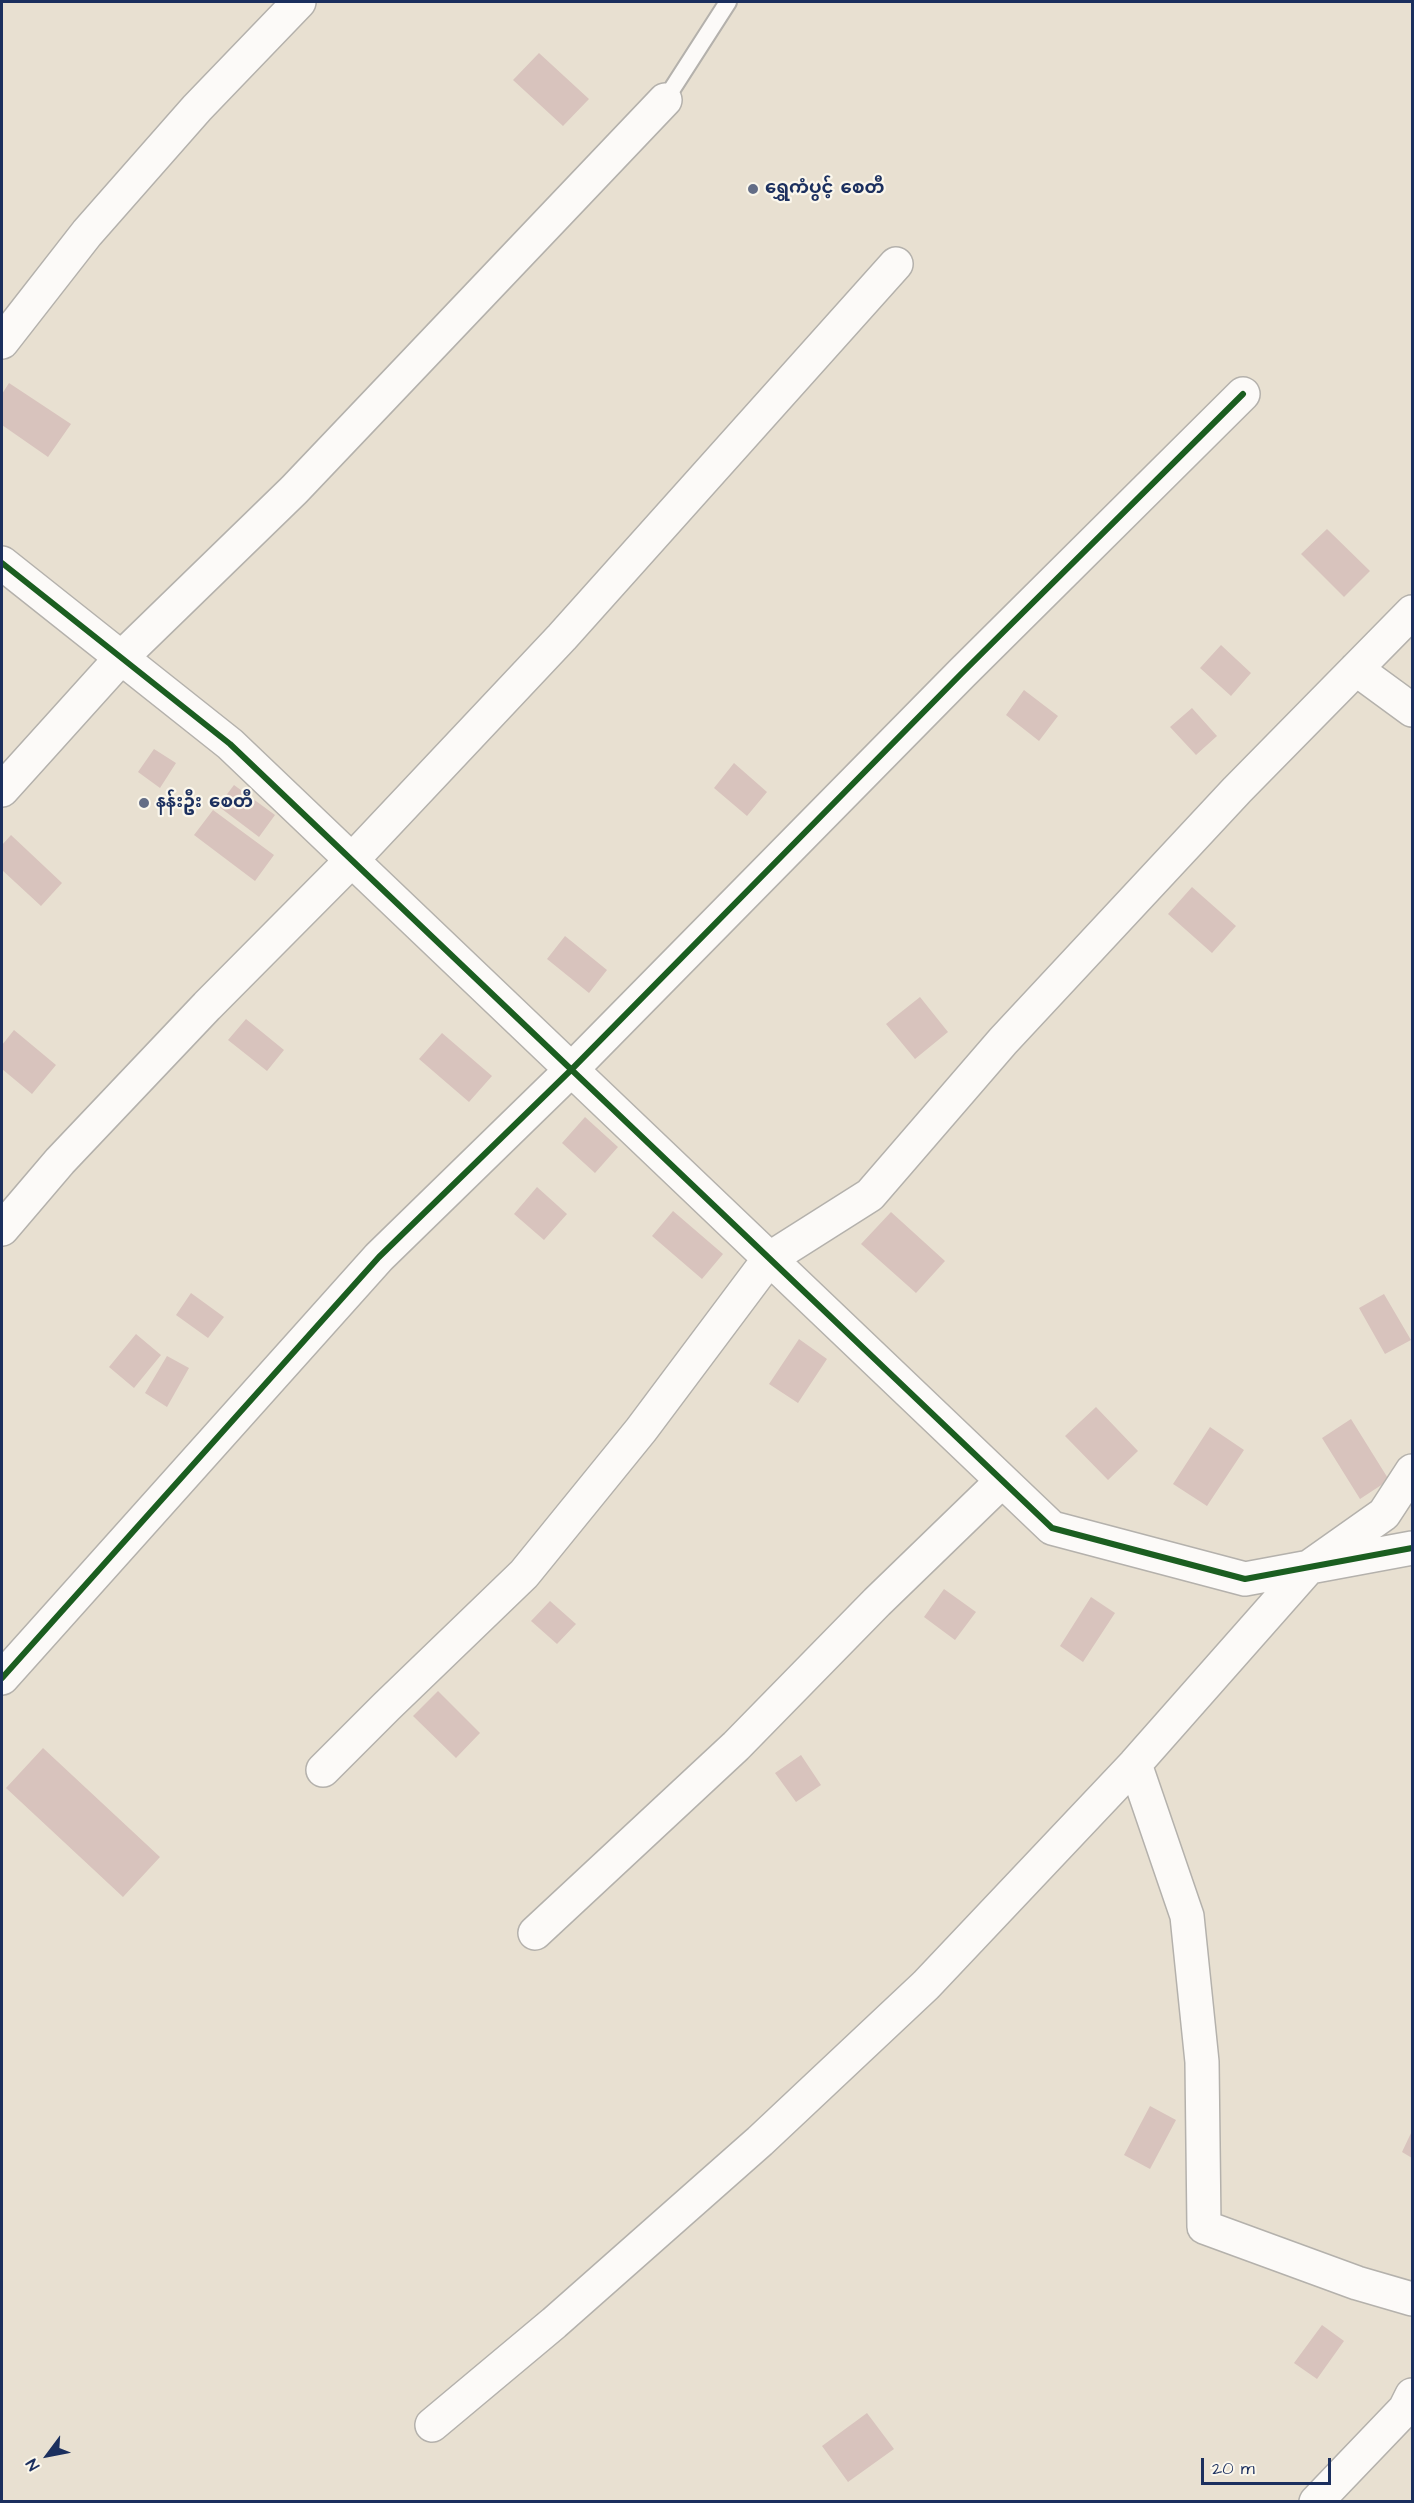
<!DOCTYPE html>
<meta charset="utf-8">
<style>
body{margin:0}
#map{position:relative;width:1414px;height:2503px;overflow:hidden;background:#e8e0d1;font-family:"Architects Daughter",sans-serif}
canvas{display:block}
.frame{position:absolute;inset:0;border:3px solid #1b2f5e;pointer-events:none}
.north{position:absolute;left:18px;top:2425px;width:60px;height:60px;-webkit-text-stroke:4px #fbf7ec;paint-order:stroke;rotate:238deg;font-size:16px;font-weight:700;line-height:24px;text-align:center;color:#1b2f5e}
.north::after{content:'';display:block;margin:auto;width:21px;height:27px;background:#1b2f5e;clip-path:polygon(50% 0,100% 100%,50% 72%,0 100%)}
.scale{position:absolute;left:1201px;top:2458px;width:130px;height:27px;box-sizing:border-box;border:3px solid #1b2f5e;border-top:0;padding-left:8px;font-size:18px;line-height:21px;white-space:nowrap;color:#1b2f5e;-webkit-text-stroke:4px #fbf7ec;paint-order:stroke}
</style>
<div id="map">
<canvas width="1414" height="2503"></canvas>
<div class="frame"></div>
<div class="north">N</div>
<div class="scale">20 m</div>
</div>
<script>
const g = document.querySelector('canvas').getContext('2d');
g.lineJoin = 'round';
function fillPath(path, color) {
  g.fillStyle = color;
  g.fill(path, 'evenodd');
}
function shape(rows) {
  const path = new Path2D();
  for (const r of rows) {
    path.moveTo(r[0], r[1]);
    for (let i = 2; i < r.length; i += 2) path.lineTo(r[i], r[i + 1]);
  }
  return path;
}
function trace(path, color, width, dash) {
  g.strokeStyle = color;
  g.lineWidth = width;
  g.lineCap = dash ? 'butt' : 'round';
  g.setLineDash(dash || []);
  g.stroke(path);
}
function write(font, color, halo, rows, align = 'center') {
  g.font = font + ' "Architects Daughter","Noto Sans Myanmar",sans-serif';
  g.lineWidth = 4.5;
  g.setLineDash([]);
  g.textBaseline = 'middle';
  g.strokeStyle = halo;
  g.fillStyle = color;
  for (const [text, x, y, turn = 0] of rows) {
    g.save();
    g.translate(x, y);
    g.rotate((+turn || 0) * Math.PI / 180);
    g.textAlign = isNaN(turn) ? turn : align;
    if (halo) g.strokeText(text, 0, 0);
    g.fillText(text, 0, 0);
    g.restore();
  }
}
fillPath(shape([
 [539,53,589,99,563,126,513,80],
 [9,383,71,424,48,457,2,425,2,394],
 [1327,529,1370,571,1344,597,1301,554],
 [1221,645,1251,673,1231,696,1200,668],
 [1024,690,1058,716,1039,741,1006,715],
 [1192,708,1217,736,1196,755,1170,727],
 [154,749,176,763,160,788,138,772],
 [734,763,767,792,747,816,714,788],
 [234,785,275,815,259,837,218,806],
 [213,810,274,855,255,881,194,835],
 [11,835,62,883,41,906,2,870,2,845],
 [1192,887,1236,926,1212,953,1168,914],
 [565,936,607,970,589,993,547,959],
 [920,997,948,1032,915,1059,886,1024],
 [246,1019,284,1050,267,1071,228,1040],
 [14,1030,56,1065,32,1094,2,1069,2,1045],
 [442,1033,492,1076,469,1102,419,1059],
 [585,1117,618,1147,595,1173,562,1143],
 [537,1187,567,1214,544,1240,514,1214],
 [673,1211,723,1254,702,1279,652,1236],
 [891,1212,945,1261,916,1293,861,1244],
 [191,1293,224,1317,208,1338,176,1315],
 [1384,1294,1411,1340,1385,1354,1359,1308],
 [136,1334,161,1355,134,1388,109,1367],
 [799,1339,827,1359,798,1403,769,1384],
 [167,1356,189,1368,167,1407,145,1393],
 [1096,1407,1138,1451,1108,1480,1065,1436],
 [1351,1419,1389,1480,1360,1499,1322,1438],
 [1210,1427,1244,1450,1207,1506,1173,1484],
 [944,1589,976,1612,955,1640,924,1617],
 [1091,1597,1115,1613,1083,1662,1060,1646],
 [550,1601,576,1624,557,1644,531,1621],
 [438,1691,480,1733,456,1758,413,1716],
 [43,1748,160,1857,123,1897,6,1788],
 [801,1755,821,1785,796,1802,775,1773],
 [1150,2106,1176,2120,1150,2169,1124,2155],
 [1412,2131,1412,2158,1402,2152],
 [1322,2325,1344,2341,1317,2379,1294,2363],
 [867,2413,894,2449,848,2482,822,2446]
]), '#d8c3bd');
const lane = shape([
 [665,100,728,2]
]);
const street = shape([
 [2,342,87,233,197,108,299,2],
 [2,563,230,744,1052,1528,1245,1579,1412,1548],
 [1356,669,1412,710],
 [2,790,121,658,294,490,665,100],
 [2,1229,60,1161,207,1006,352,860,562,637,896,264],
 [2,1678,379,1257,571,1070,962,673,1243,394],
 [1135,1764,1187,1916,1202,2062,1204,2227,1357,2283,1412,2299],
 [323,1770,386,1707,524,1574,641,1430,769,1259,870,1195,1003,1041,1237,790,1412,612],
 [535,1933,736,1746,877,1602,1002,1481],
 [432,2425,554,2323,760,2141,926,1985,1135,1764,1309,1567,1384,1514,1412,1471],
 [1316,2502,1405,2409,1412,2395]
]);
trace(lane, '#b4b1ac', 20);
trace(street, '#b4b1ac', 36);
trace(lane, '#fcfaf8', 16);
trace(street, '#fcfaf8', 33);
trace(shape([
 [2,563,230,744,1052,1528,1245,1579,1412,1548],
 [2,1678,379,1257,571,1070,962,673,1243,394]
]), '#1b5e20', 6);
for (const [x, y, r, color] of [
 [753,189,6,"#636d86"],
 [144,803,6,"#636d86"]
]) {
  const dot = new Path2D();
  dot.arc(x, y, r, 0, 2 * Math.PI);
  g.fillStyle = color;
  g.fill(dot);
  trace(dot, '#fbf7ec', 2);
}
write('bold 18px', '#1b2f5e', '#fbf7ec', [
 ["ရွှေကံပွင့် စေတီ",765,189],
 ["နန်းဦး စေတီ",156,803]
], 'left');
</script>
